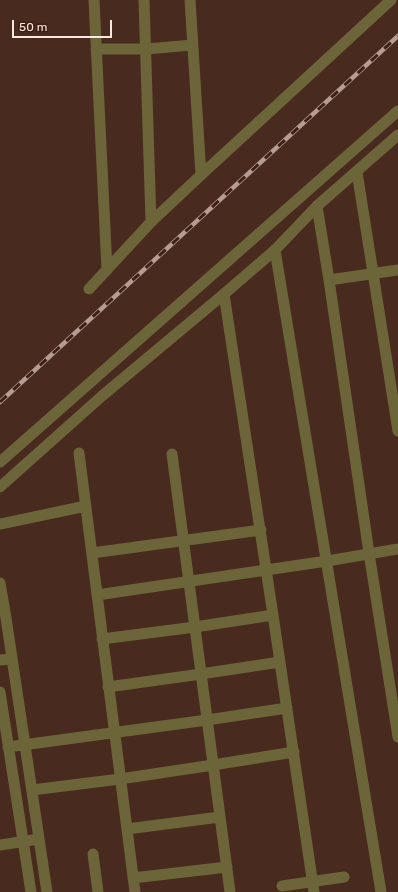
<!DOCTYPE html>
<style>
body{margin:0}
#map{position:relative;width:398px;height:892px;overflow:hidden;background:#482a1e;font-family:Rubik,sans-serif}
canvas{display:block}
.scale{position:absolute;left:12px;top:20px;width:100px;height:18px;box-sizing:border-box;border:2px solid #fce8e0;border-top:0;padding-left:5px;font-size:12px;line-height:14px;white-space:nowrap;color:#fce8e0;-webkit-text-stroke:3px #3d2014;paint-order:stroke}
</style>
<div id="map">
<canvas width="398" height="892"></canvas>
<div class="scale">50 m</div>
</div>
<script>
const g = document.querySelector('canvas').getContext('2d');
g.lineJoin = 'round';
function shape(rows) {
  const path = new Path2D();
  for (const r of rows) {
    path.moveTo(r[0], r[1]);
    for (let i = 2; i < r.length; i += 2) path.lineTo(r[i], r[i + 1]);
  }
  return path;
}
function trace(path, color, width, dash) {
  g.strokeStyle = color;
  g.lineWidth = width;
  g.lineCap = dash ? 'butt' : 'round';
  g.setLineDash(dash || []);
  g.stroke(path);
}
trace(shape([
 [94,0,107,270],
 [144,0,151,222],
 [190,0,201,175],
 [96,49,146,49,193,45],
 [357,172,398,431],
 [317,206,329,280,369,553,398,737],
 [275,250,381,892],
 [329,280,398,270],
 [89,289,151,222,201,175,391,0],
 [224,294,273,615,314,892],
 [79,453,135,892],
 [172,454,230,892],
 [0,524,86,506],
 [92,553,261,530],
 [0,583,6,618,47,892],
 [97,595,327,561,398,549],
 [102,639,195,627,273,615],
 [0,660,12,659],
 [108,687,201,674,280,662],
 [0,692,31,892],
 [8,747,207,720,287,708],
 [32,790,120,779,213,765,294,752],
 [127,829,220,817],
 [0,845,39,839],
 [93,854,98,892],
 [133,878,227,867],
 [282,886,344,877]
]), '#6c6539', 11);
trace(shape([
 [0,462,398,111],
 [0,487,102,396,224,294,275,250,317,206,398,135]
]), '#6c6539', 11);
const rail = shape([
 [0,402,398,36]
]);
trace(rail, '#b59d94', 4.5);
trace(rail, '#3d2014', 3, [9]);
</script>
